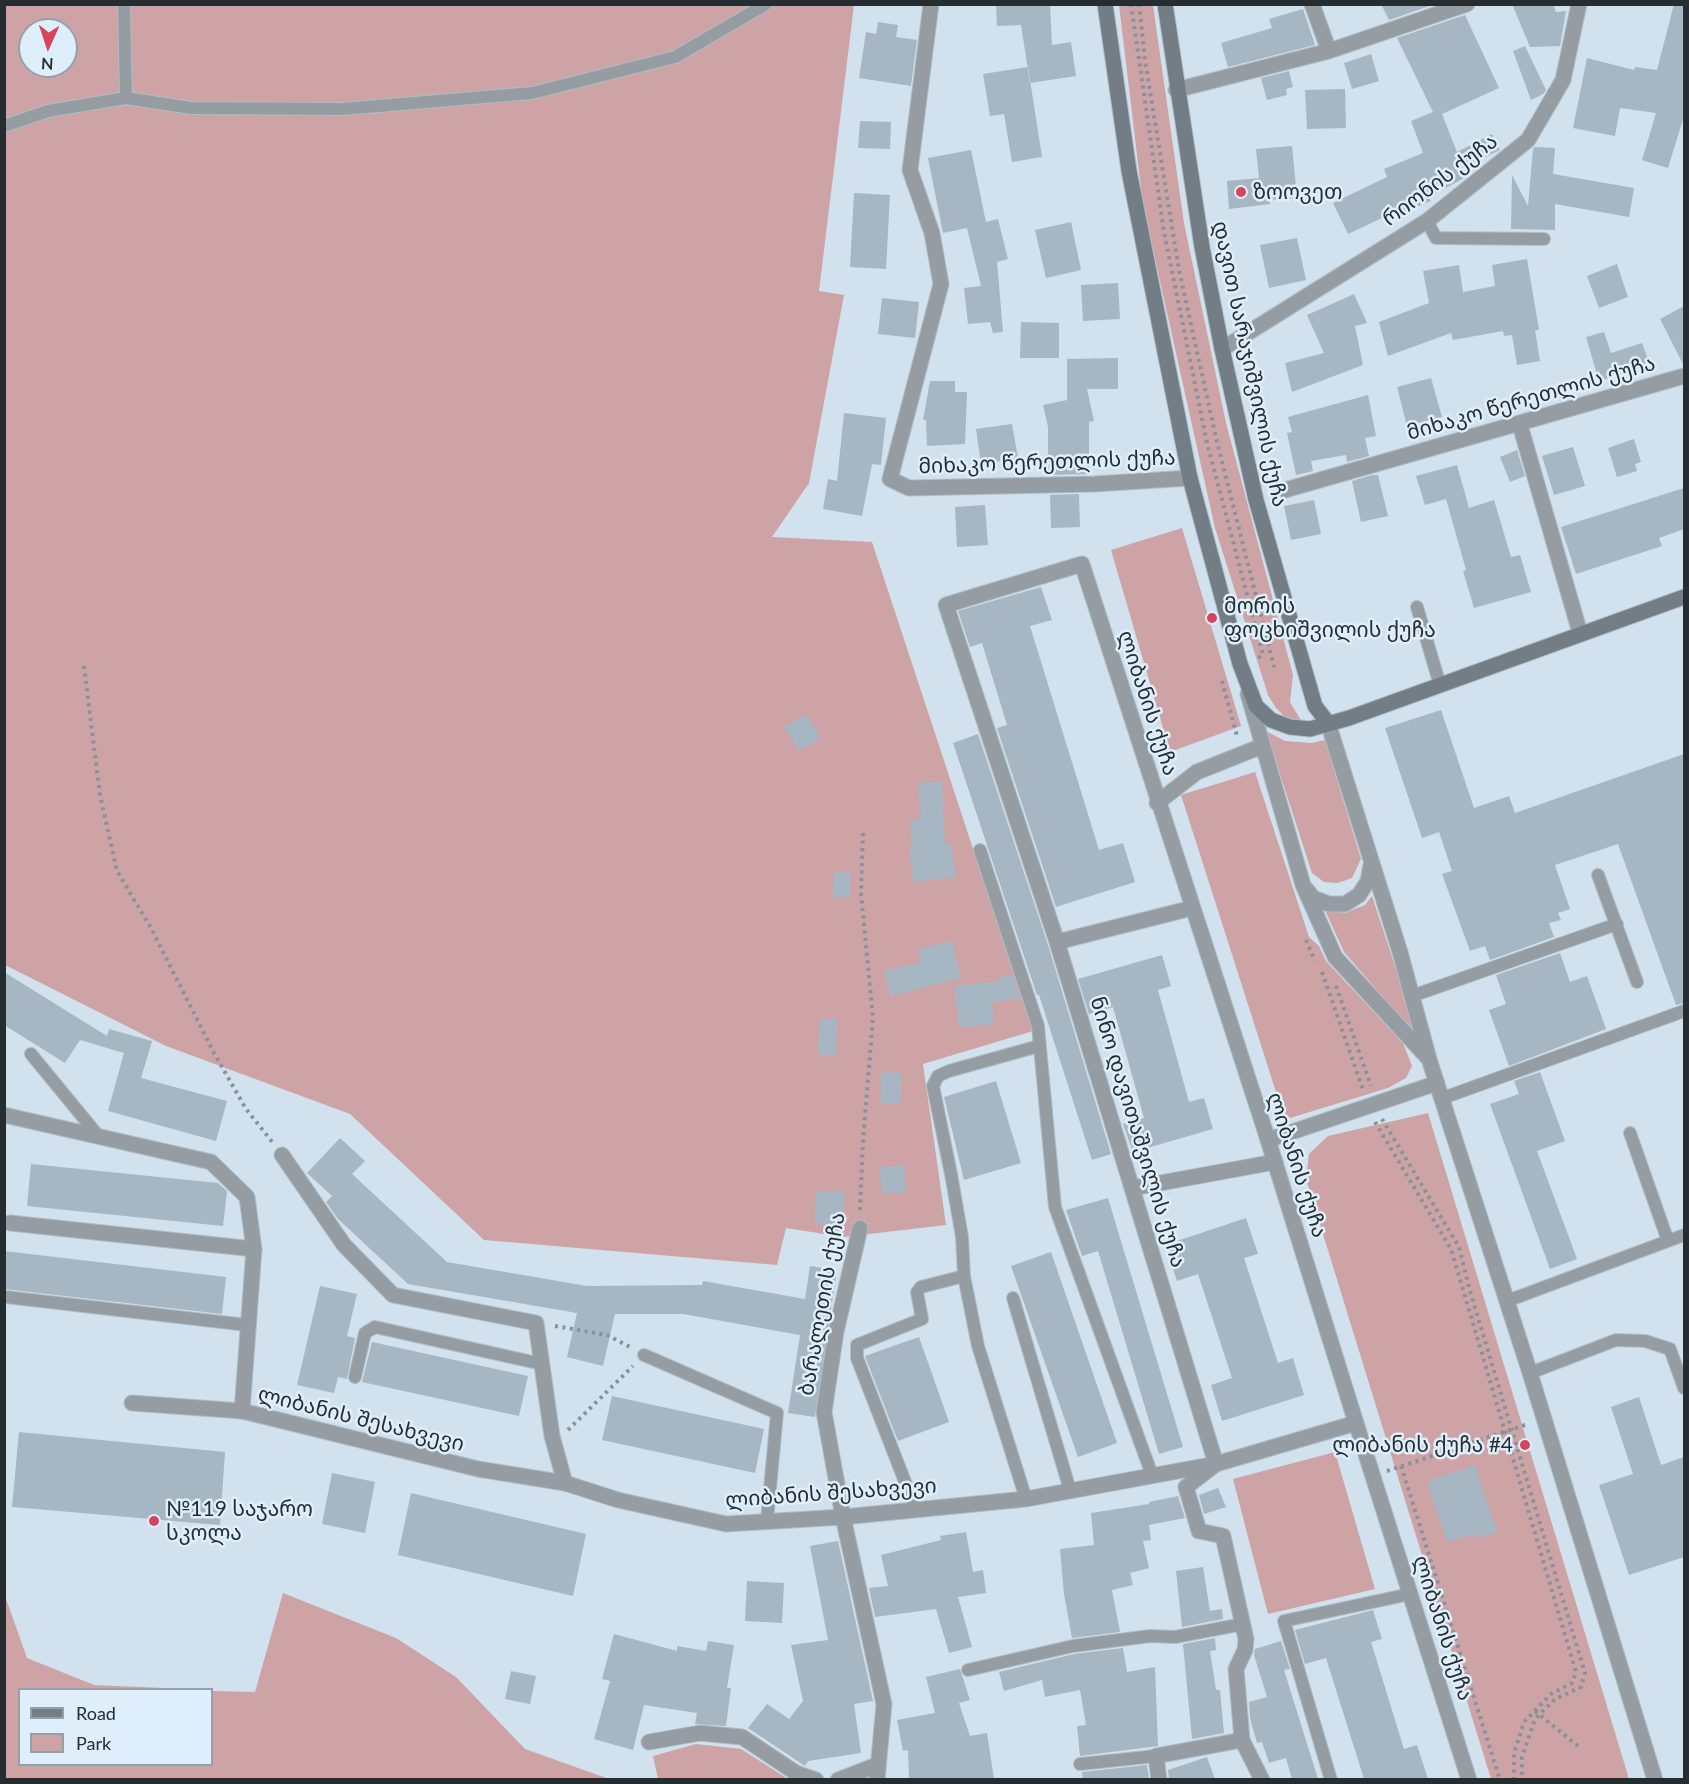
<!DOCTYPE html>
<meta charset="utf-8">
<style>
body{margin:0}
#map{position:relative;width:1689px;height:1784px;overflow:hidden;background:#d1e2ee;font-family:Lato,sans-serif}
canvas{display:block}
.frame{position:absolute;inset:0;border:6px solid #262d31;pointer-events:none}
.legend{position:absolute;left:18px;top:1688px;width:195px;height:78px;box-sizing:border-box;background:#deeffb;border:2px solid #94a1aa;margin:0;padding:8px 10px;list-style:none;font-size:18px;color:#262d31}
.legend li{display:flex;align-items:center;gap:12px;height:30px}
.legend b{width:30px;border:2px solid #94a1aa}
.north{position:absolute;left:18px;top:18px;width:60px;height:60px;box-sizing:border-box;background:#deeffb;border:2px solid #94a1aa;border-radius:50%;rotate:183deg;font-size:16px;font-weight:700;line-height:24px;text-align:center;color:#262d31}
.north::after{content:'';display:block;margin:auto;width:21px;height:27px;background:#d5455d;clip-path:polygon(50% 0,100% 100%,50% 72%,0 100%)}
</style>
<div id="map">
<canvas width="1689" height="1784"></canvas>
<div class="frame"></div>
<ul class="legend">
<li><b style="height:8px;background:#737d85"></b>Road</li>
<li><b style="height:16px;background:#cda3a5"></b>Park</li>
</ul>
<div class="north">N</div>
</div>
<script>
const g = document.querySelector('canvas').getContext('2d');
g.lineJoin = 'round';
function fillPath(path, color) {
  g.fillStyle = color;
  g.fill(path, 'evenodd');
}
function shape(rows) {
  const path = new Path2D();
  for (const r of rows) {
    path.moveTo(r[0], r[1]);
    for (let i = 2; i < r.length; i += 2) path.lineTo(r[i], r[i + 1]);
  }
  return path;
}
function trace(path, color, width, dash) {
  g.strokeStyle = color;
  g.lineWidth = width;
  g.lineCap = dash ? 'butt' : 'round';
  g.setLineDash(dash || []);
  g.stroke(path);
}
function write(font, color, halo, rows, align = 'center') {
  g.font = font + ' Lato,"Noto Sans Georgian",sans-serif';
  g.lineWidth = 5;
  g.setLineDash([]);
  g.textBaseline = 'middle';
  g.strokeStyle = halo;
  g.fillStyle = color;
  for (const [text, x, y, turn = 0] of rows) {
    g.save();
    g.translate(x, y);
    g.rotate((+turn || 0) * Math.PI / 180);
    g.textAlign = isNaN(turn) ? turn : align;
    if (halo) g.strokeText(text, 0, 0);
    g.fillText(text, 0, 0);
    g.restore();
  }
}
fillPath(shape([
 [4,5,854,5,819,291,844,295,809,483,772,537,872,542,1033,1031,923,1064,946,1225,844,1237,786,1228,777,1265,484,1240,350,1114,166,1046,5,965],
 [30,30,66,30,66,66,30,66],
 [1119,5,1153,5,1184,223,1226,423,1293,675,1290,702,1302,722,1285,717,1276,708,1268,695,1215,528,1143,205],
 [1182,528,1241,726,1170,752,1111,550],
 [1266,731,1285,741,1312,743,1325,740,1361,859,1352,878,1338,883,1324,882,1312,873],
 [1255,772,1309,937,1319,946,1326,961,1403,1043,1412,1066,1406,1078,1388,1088,1290,1118,1283,1114,1181,795],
 [1372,896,1419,1039,1344,952,1324,908,1345,913,1365,905],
 [1428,1113,1629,1779,1491,1779,1306,1179,1309,1154,1328,1136],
 [1335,1452,1375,1589,1268,1614,1233,1479],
 [283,1593,396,1638,456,1677,525,1749,609,1779,5,1779,5,1596,27,1658,94,1685,188,1689,20,1690,20,1764,212,1764,212,1691,255,1692],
 [696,1744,741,1749,788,1779,658,1779,653,1756]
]), '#cda3a5');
fillPath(shape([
 [996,4,1050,4,1052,45,1071,42,1076,76,1030,83,1021,25,997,26],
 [1381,4,1435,4,1389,20],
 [1512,4,1553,4,1556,12,1566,11,1560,46,1530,47],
 [1674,4,1684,4,1684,116,1668,168,1642,160,1656,113,1620,108,1615,136,1573,128,1587,58,1634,70,1635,67,1657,70],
 [1303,9,1315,45,1228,67,1221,43,1272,28,1269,19],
 [1465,15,1499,88,1442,114,1457,152,1492,134,1500,150,1461,169,1466,177,1429,197,1431,201,1402,213,1401,209,1348,234,1333,203,1387,177,1384,169,1423,153,1411,121,1433,112,1397,38],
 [878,22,898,25,896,37,917,40,911,86,859,78,866,32,876,34],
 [1525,46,1546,90,1543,94,1531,100,1513,51],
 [1371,54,1379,81,1352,89,1344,63],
 [1028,67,1042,157,1012,162,1004,114,990,116,983,74],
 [1289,71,1293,87,1286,89,1287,95,1267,100,1261,78],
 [1345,89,1346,128,1307,129,1305,90],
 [860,121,891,122,890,149,858,148],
 [1292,146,1297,198,1270,200,1270,204,1229,209,1227,181,1259,178,1256,149],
 [1535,147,1555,148,1553,174,1634,188,1629,217,1555,204,1555,230,1511,229,1512,175,1528,206,1533,149],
 [971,150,986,222,998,219,1008,259,997,262,1003,332,993,333,990,322,968,324,964,288,981,286,967,228,943,233,928,158],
 [854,193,890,195,886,269,850,267],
 [1071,222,1081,270,1046,278,1035,230],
 [1297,238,1306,280,1269,288,1260,245],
 [1527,259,1539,330,1535,330,1540,361,1517,365,1512,335,1504,336,1503,331,1453,340,1451,333,1388,356,1379,322,1429,303,1423,271,1459,265,1463,292,1495,286,1492,265],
 [1617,264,1628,297,1599,308,1587,276],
 [1118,283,1120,319,1083,321,1081,285],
 [1354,294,1367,323,1355,326,1363,365,1292,392,1285,363,1324,353,1307,315],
 [882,298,919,302,915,338,878,334],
 [1684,306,1684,366,1660,319],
 [1021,322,1059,323,1059,358,1020,358],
 [1604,332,1611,353,1642,343,1650,365,1599,381,1586,337],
 [1118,358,1118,389,1087,389,1094,421,1089,422,1089,474,1048,475,1048,427,1043,405,1067,400,1067,359],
 [1431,378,1442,417,1407,426,1397,387],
 [930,381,955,381,955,392,967,392,965,444,927,446,926,420,923,420],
 [1368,395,1376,436,1365,438,1369,456,1347,462,1346,455,1311,461,1313,471,1296,475,1287,433,1292,432,1288,417],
 [844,413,886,418,881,465,872,464,862,516,823,509,828,479,837,481],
 [1012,424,1018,458,981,464,976,429],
 [1634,439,1641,462,1635,464,1637,471,1617,477,1608,448],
 [1573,447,1585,486,1554,495,1542,456],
 [1517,450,1525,476,1510,482,1500,457],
 [1457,465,1469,508,1494,500,1511,557,1520,555,1531,592,1474,608,1463,571,1466,570,1446,499,1425,505,1416,476],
 [1372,475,1378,475,1388,516,1361,522,1352,481],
 [1684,488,1684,529,1659,538,1662,546,1576,574,1561,527],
 [1079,494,1080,527,1051,528,1050,495],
 [1314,500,1321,534,1291,540,1284,506],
 [985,505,988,545,957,547,955,507],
 [1041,587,1052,620,1030,626,1099,850,1123,843,1135,882,1056,907,997,728,1007,725,982,643,970,647,958,611],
 [1441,710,1474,808,1509,796,1515,813,1684,754,1684,1003,1676,1005,1618,844,1555,865,1570,909,1558,913,1561,920,1549,923,1554,937,1490,960,1485,946,1470,951,1442,874,1452,871,1439,832,1422,838,1385,728],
 [806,714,821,737,799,751,784,727],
 [978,734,1048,945,1111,1154,1092,1160,1039,995,1037,995,953,743],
 [942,781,945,844,951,843,956,877,914,882,909,849,912,849,910,820,921,819,918,783],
 [834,872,851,872,850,898,833,897],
 [952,941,961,978,890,996,884,971,921,962,918,949],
 [1560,953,1570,982,1587,976,1606,1029,1509,1066,1489,1010,1506,1004,1496,975],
 [1162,955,1171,986,1158,990,1189,1102,1204,1098,1213,1129,1133,1152,1123,1124,1144,1118,1113,1007,1089,1014,1078,979],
 [4,972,107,1036,109,1029,152,1041,141,1078,227,1101,216,1141,108,1111,124,1053,80,1040,65,1063,4,1025],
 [1012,975,1020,998,992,1003,994,1024,959,1028,954,986,997,981,997,978],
 [820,1019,837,1019,836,1055,818,1055],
 [881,1072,902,1073,900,1104,880,1103],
 [1540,1072,1565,1141,1537,1151,1577,1259,1550,1269,1490,1104,1519,1094,1514,1081],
 [996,1081,1021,1163,964,1180,944,1097],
 [340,1138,365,1161,352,1174,447,1262,587,1286,702,1285,703,1281,805,1299,810,1266,837,1270,815,1417,788,1413,800,1335,683,1314,615,1314,603,1366,567,1357,577,1313,408,1284,338,1219,326,1202,332,1196,307,1173],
 [31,1164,218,1183,227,1191,223,1226,27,1206],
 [904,1165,906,1192,882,1194,879,1167],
 [816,1191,844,1191,844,1224,815,1224],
 [1108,1198,1183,1447,1159,1454,1098,1251,1082,1256,1066,1210],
 [1246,1218,1258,1254,1244,1258,1278,1363,1293,1358,1304,1395,1222,1421,1211,1385,1232,1378,1198,1274,1177,1281,1165,1245],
 [4,1251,226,1277,222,1314,4,1289],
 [1051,1252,1117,1443,1078,1457,1011,1266],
 [320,1286,357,1294,347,1336,355,1338,347,1379,338,1377,334,1393,297,1385],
 [919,1337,949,1422,898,1441,865,1356],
 [372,1342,528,1376,519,1416,362,1382],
 [612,1396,764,1429,755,1473,602,1440],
 [1639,1397,1661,1465,1684,1457,1684,1557,1629,1575,1599,1485,1633,1474,1611,1407],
 [19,1432,225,1452,220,1525,12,1507],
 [1475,1465,1497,1532,1476,1538,1474,1534,1447,1542,1427,1481],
 [332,1473,375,1482,365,1533,322,1524],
 [1218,1488,1226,1507,1204,1514,1199,1495],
 [411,1493,586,1534,573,1596,398,1555],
 [1178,1496,1185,1518,1149,1525,1151,1540,1143,1541,1149,1568,1130,1573,1133,1585,1112,1590,1120,1632,1072,1638,1064,1594,1060,1549,1094,1545,1091,1513,1149,1504,1149,1502],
 [966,1532,973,1572,983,1570,986,1593,958,1597,972,1647,949,1653,936,1609,875,1617,869,1588,888,1586,881,1555,941,1540,940,1536],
 [838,1541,873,1701,854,1704,861,1753,808,1761,805,1766,748,1728,767,1704,789,1719,803,1701,791,1645,828,1640,810,1546],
 [1203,1567,1210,1611,1222,1609,1223,1619,1182,1627,1176,1571],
 [747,1581,784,1583,782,1623,745,1621],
 [1373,1610,1382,1639,1371,1642,1404,1749,1417,1745,1428,1779,1364,1779,1326,1658,1305,1664,1295,1630],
 [614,1634,677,1651,677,1646,706,1651,708,1641,734,1645,727,1688,731,1688,726,1726,695,1724,697,1713,644,1705,633,1750,594,1739,610,1681,602,1679],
 [1215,1638,1216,1650,1210,1651,1216,1690,1220,1690,1224,1733,1192,1739,1183,1644],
 [1281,1641,1290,1669,1284,1670,1318,1779,1292,1779,1286,1758,1269,1763,1262,1742,1257,1743,1250,1718,1249,1702,1267,1697,1254,1655,1255,1649],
 [1123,1648,1127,1672,1155,1667,1158,1746,1080,1756,1077,1726,1086,1725,1080,1690,1045,1697,1042,1680,1004,1691,999,1672,1074,1654],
 [960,1669,970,1700,959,1703,970,1736,987,1733,994,1779,909,1779,908,1750,903,1751,897,1720,935,1713,926,1677],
 [511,1671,536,1676,530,1704,505,1699],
 [1207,1757,1215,1779,1169,1779,1168,1770],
 [1147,1765,1149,1779,1083,1779,1082,1772]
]), '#a6b6c2');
const service = shape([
 [124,4,126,98],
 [4,126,48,111,126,98,191,108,343,109,532,93,675,57,766,4],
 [1427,221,1436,238,1544,239],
 [1417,607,1440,685],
 [980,850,1038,1026,1055,1207,1152,1475],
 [1598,875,1637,982],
 [1412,996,1617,924],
 [31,1054,100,1138],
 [1443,1098,1684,1011],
 [1630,1133,1668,1241],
 [6,1297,247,1325],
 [1013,1298,1070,1490],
 [1507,1301,1684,1235],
 [644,1355,777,1413,767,1521],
 [1530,1373,1616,1340,1645,1341,1670,1349,1684,1388],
 [355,1377,365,1333,375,1327,542,1364],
 [1026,1499,978,1346,964,1276,962,1237,951,1174,933,1086,938,1076,949,1071,1039,1046],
 [916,1510,857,1358,857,1345,922,1319,917,1292,921,1287,964,1276],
 [968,1670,1073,1646,1150,1636,1175,1637,1243,1624],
 [1080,1764,1156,1756],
 [1331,1780,1284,1621,1410,1594]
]);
const minor = shape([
 [931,4,910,170,932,233,941,284,890,479,909,488,1095,484,1190,478],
 [1312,4,1329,51],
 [1176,90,1329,51,1467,4],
 [1222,349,1427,221,1528,140,1563,80,1579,4],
 [1520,425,1580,633],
 [1285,490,1684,376],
 [1157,803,1197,772,1262,746],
 [1057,942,1192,908],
 [282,1155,344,1245,393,1295,536,1323,552,1436,565,1483],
 [1133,1188,1275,1162],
 [10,1223,254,1249],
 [860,1228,836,1332,824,1412,843,1517,884,1704,877,1780],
 [132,1403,242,1411],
 [1356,1423,1469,1780],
 [649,1742,700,1733,742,1737,796,1773,816,1780],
 [838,1780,877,1765],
 [1159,1780,1156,1756,1242,1740],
 [1262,1780,1242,1740,1236,1669,1245,1650,1246,1639,1223,1536,1199,1531,1186,1487,1216,1464,1057,942,946,605,1082,564,1268,1140]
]);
const tertiary = shape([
 [1248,694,1303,885,1335,957,1427,1057],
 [1328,723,1400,952,1429,1059,1530,1373,1655,1780],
 [1307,890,1313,898,1329,904,1345,904,1359,895,1368,881,1371,865],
 [4,1115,211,1162,247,1197,254,1249,242,1411,478,1469,565,1483,618,1500,726,1524,843,1517,1026,1499,1216,1464,1356,1423,1268,1140,1437,1083]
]);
const secondary = shape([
 [1105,4,1129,171,1190,478,1240,664,1256,706,1271,720,1290,727,1310,729,1349,718,1684,597],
 [1165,4,1202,247,1222,349,1256,500,1315,706,1328,723]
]);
trace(service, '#afbec8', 14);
trace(minor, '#afbec8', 17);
trace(tertiary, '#afbec8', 17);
trace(secondary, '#afbec8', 17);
trace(shape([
 [1131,4,1164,232,1207,443,1263,655,1255,660],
 [1139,4,1145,60,1179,270,1216,438,1274,667],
 [84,666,100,795,117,871,151,928,214,1053,246,1109,273,1143],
 [1222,681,1237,736],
 [1306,940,1315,961],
 [1322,972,1363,1090],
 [1336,986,1371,1086],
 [1382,1119,1459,1247,1470,1291,1585,1673,1581,1687,1555,1699,1535,1719,1522,1757,1522,1780],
 [1375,1122,1451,1249,1576,1672,1572,1683,1551,1694,1524,1722,1514,1753,1514,1780],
 [860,1210,863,1141,873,1018,861,893,863,831],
 [555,1326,607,1335,630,1347],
 [568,1430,633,1366],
 [1401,1466,1500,1780],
 [1387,1471,1528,1424],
 [1535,1711,1578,1746]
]), '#85929b', 4, [3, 4.5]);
trace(service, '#969da2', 12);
trace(minor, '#969da2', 15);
trace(tertiary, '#969da2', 15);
trace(secondary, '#737d85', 15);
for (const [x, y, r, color] of [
 [1241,192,6,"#d5455d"],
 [1212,618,6,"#d5455d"],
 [1525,1445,6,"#d5455d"],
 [154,1521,6,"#d5455d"]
]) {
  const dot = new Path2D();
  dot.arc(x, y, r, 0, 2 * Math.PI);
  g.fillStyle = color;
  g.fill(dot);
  trace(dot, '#deeffb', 2);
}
write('21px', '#262d31', '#deeffb', [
 ["რიონის ქუჩა",1440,180,-37],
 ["დავით სარაჯიშვილის ქუჩა",1250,364,78],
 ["მიხაკო წერეთლის ქუჩა",1531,398,-16],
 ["მიხაკო წერეთლის ქუჩა",1047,462,-2],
 ["ლიბანის ქუჩა",1148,703,72],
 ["ნინო დავითაშვილის ქუჩა",1138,1132,73],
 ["ლიბანის ქუჩა",1297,1165,72],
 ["ბარალეთის ქუჩა",822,1304,-80],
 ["ლიბანის შესახვევი",361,1419,14],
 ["ლიბანის შესახვევი",831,1493,-4],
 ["ლიბანის ქუჩა",1443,1628,72]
]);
write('21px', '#262d31', '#deeffb', [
 ["ზოოვეთ",1253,192],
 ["მორის",1224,606],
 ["ფოცხიშვილის ქუჩა",1224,630],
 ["ლიბანის ქუჩა #4",1513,1445,"right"],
 ["№119 საჯარო",166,1509],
 ["სკოლა",166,1533]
], 'left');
</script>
